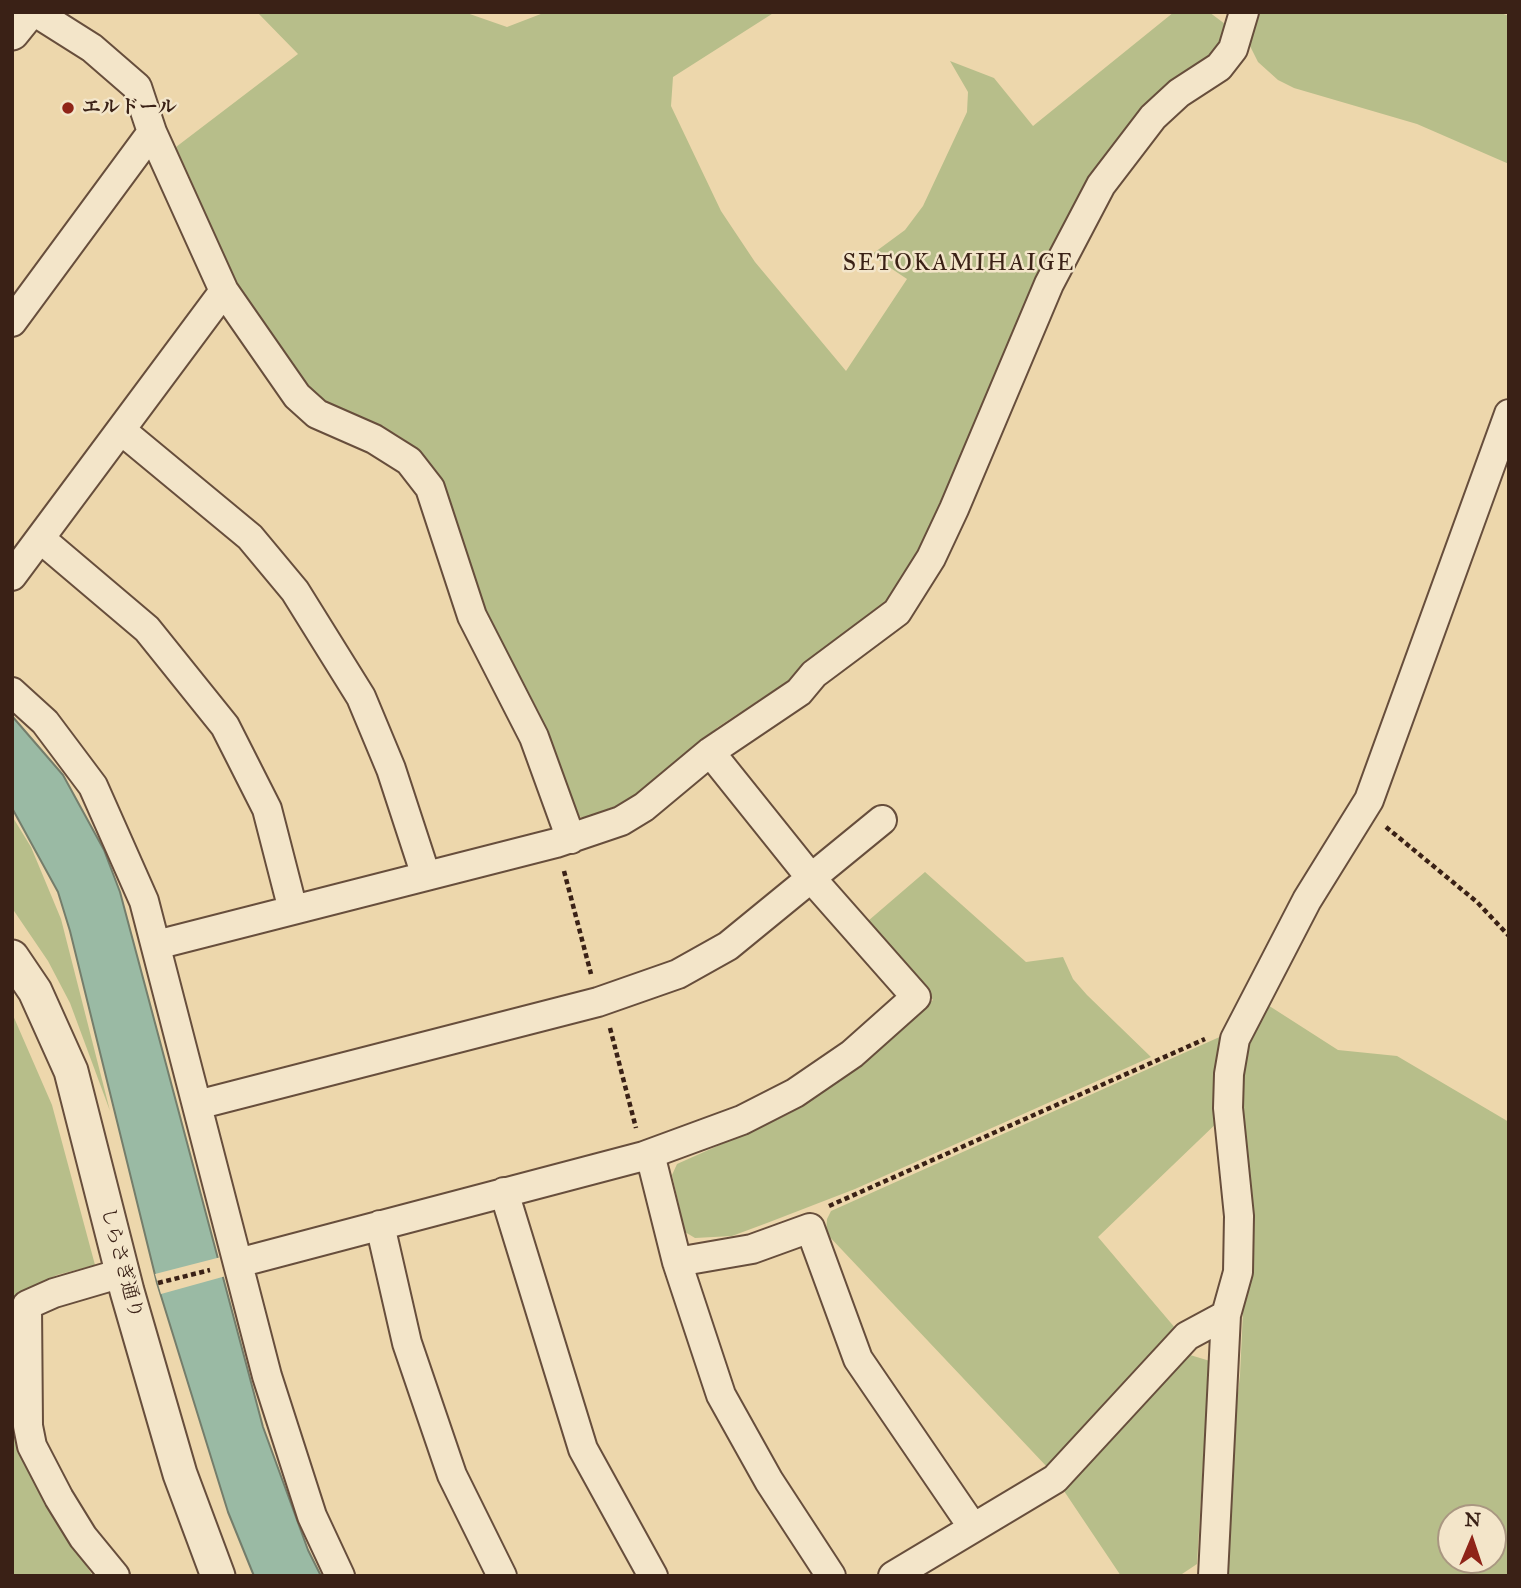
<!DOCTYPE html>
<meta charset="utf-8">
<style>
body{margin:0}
#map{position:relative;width:1521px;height:1588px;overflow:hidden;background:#edd7ac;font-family:"IM FELL Great Primer",serif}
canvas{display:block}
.frame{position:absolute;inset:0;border:14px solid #3a2116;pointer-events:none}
.north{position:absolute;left:1437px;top:1504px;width:70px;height:70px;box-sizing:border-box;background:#f3e5c9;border:2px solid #a99781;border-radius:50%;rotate:2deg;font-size:19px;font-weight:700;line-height:28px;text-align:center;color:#3a2116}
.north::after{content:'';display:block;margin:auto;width:24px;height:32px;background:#8f2418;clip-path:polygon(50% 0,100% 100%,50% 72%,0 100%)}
</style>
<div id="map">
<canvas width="1521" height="1588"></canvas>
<div class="frame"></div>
<div class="north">N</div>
</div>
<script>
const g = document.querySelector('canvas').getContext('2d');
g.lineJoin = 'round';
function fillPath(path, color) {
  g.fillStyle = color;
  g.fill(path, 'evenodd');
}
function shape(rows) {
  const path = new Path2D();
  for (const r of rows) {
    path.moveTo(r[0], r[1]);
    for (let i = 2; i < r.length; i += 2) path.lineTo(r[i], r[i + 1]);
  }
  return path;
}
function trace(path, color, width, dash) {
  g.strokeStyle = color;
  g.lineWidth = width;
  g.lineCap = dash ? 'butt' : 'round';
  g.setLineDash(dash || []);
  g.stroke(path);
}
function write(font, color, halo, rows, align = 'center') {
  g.font = font + ' "IM FELL Great Primer","Noto Serif JP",serif';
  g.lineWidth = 5;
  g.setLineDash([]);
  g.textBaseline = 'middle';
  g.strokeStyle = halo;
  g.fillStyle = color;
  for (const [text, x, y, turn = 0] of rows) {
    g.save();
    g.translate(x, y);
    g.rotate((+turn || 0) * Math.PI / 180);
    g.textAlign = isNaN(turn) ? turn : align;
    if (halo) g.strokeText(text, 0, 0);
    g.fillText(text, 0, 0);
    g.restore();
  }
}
fillPath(shape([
 [257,12,464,12,507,27,546,12,775,12,673,77,671,106,721,211,755,262,846,371,907,279,871,255,905,230,923,206,967,112,968,92,950,61,994,78,1033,126,1174,12,1209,12,1229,27,1225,47,1133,132,908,586,822,663,791,679,718,727,627,802,583,818,577,815,539,712,481,602,441,486,431,465,415,447,396,434,333,407,305,389,243,296,176,147,298,54],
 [1253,12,1498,12,1509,16,1509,164,1417,124,1294,88,1278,80,1258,62,1246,38],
 [12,816,31,847,61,919,110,1111,70,1003,48,961,12,908],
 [925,872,1026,962,1063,957,1073,979,1087,995,1151,1057,855,1189,767,1223,732,1236,695,1238,685,1232,672,1175,677,1164,789,1114,846,1073,933,1000,868,921],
 [1260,1000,1338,1050,1397,1056,1509,1122,1509,1576,1226,1576,1231,1455,1240,1375,1245,1268,1236,1088],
 [1451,1518,1493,1518,1493,1560,1451,1560],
 [12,1013,52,1105,95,1265,57,1275,16,1294,14,1312,21,1454,44,1503,93,1576,12,1576],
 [1224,1035,1222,1118,1098,1237,1176,1329,1048,1468,826,1233,827,1219,831,1211],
 [1190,1355,1210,1361,1213,1364,1205,1430,1197,1564,1179,1576,1121,1576,1064,1491]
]), '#b7be8a');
const water = shape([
 [12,716,63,775,104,850,120,892,263,1427,308,1550,321,1576,254,1576,228,1512,157,1283,70,931,58,892,12,808,12,716]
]);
fillPath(water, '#9abaa4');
trace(water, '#747d6b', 2);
fillPath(shape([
 [221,1257,226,1276,161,1294,155,1274]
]), '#edd7ac');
const minor = shape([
 [35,12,92,48,137,87,152,132,224,291,297,396,317,414,374,439,409,461,430,488,472,616,534,737,571,839],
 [12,322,152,132],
 [122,431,250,537,295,591,361,697,391,769,426,876],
 [42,540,147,629,225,726,267,809,293,910],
 [12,576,224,291],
 [12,692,45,722,93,786,144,901,267,1376,312,1516,340,1576],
 [156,945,556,843,621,821,644,807,710,752,799,692,814,674,897,612,931,558,954,509,1049,284,1101,185,1153,117,1179,93,1219,67,1233,49,1244,12],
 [197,1105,598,1002,678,974,728,946,882,820],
 [650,1154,677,1262,721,1395,769,1481,831,1576],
 [504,1192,583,1449,653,1576],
 [380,1225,407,1343,452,1475,502,1576],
 [677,1262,752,1249,810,1228,858,1359,972,1526],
 [238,1263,644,1156,742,1120,795,1093,852,1054,916,997,811,878,710,752],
 [115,1576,83,1537,59,1498,32,1446,28,1426,27,1305,54,1293,122,1273],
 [893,1576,1055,1479,1187,1336,1226,1315],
 [1213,1576,1226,1315,1238,1272,1239,1216,1228,1108,1229,1074,1235,1039,1307,900,1369,800,1509,414]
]);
const tertiary = shape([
 [12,33,29,12],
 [12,957,35,991,71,1071,127,1291,180,1474,218,1576]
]);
trace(minor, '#674e3c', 32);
trace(tertiary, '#674e3c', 37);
trace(shape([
 [1386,827,1477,902,1509,936],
 [564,871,591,974],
 [610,1028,636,1128],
 [829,1206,1205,1039],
 [158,1283,210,1270]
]), '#3a2116', 4.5, [5, 3.5]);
trace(minor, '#f3e5c9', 28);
trace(tertiary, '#f3e5c9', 33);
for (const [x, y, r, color] of [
 [68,108,7,"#8f2418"]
]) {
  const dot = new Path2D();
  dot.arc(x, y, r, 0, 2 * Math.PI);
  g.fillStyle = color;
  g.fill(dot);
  trace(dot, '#f3e5c9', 2.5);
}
write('bold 19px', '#3a2116', '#f3e5c9', [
 ["エルドール",82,108]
], 'left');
write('19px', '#3a2116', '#f3e5c9', [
 ["しらさぎ通り",121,1263,75]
]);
g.letterSpacing = '2px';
write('23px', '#3a2116', '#f3e5c9', [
 ["SETOKAMIHAIGE",959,264]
]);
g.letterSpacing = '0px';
</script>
